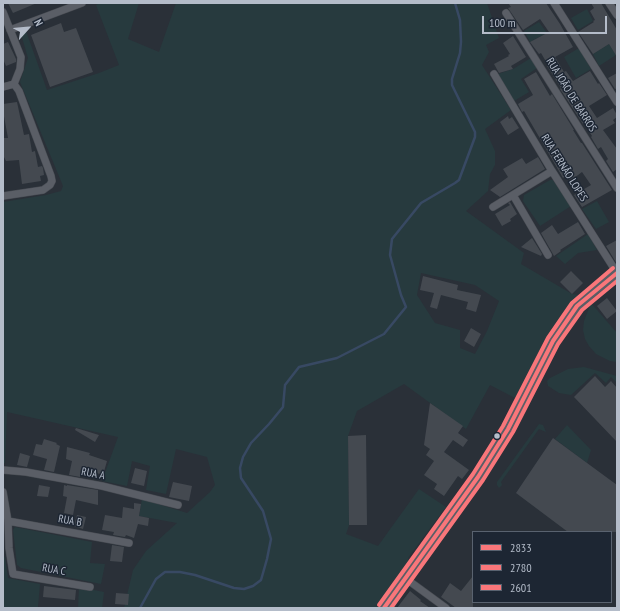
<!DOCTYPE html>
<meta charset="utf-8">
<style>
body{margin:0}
#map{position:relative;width:620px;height:611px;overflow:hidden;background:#2a3038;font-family:"PT Sans Narrow",sans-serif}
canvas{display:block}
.frame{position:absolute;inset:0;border:4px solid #b4bcc9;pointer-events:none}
.legend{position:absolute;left:472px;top:531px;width:140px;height:72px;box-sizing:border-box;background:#1d2633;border:1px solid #59626f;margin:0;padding:5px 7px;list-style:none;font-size:12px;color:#b4bcc9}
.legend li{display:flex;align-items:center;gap:8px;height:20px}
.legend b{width:20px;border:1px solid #59626f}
.north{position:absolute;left:8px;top:8px;width:40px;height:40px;-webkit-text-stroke:3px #1d2633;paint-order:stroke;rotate:63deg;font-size:11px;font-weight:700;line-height:16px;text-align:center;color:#b4bcc9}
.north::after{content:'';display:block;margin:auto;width:14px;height:18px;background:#b4bcc9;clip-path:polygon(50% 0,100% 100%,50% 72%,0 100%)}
.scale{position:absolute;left:482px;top:16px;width:125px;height:18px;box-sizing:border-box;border:2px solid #b4bcc9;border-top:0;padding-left:5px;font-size:12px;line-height:14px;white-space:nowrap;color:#b4bcc9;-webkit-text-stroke:3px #1d2633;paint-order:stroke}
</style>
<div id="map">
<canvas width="620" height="611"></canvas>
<div class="frame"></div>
<ul class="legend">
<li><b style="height:5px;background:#f9767a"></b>2833</li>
<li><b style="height:5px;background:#f9767a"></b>2780</li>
<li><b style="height:5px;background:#f9767a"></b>2601</li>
</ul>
<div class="north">N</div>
<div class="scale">100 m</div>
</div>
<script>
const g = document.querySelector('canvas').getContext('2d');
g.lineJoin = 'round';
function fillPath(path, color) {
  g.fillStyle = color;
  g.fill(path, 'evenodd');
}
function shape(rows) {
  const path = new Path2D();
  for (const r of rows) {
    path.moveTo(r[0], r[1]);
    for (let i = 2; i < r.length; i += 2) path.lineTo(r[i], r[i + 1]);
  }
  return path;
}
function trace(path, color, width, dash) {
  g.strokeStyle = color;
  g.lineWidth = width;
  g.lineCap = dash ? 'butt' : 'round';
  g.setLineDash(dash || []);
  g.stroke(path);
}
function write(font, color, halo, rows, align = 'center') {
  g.font = font + ' "PT Sans Narrow",sans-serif';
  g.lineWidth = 3;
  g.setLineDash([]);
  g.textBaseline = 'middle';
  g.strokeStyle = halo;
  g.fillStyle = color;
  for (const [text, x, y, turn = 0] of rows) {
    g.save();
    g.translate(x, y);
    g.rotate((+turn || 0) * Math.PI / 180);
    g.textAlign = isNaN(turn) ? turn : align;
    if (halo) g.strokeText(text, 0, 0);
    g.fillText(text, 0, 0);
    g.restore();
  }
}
fillPath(shape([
 [100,3,139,3,128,39,159,52,176,3,487,3,499,38,486,45,489,52,482,65,511,110,485,129,495,151,495,165,490,174,488,191,466,211,524,253,521,264,572,294,579,295,572,302,515,398,490,385,466,429,404,384,357,411,348,436,349,525,346,534,378,546,419,489,446,507,408,558,409,562,376,608,124,608,133,570,146,551,177,523,139,516,142,499,187,513,210,492,215,485,207,457,176,449,166,494,146,490,150,466,132,461,127,486,102,481,118,437,7,412,5,463,3,463,3,202,46,195,61,191,63,186,20,82,28,58,21,34,26,31,47,90,99,73,119,65,96,5],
 [421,273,475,285,499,301,487,331,475,354,460,348,460,330,435,323,417,295],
 [587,9,593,21,578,30,571,18],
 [539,22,547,33,530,42,524,31],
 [609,44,616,55,599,66,593,54],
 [579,48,591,69,576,78,564,57],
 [531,58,537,68,521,79,529,92,514,101,498,74,513,69],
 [550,180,553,180,571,206,540,226,523,201,524,195],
 [597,201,609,222,596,229,582,209],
 [588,234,597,250,578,253,565,264,556,256],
 [591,303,617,333,617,362,610,361,596,354,589,346,585,339,583,330,584,321],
 [584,367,617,376,617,383,611,377,606,383,595,373,571,395,559,393,548,386,547,381,550,378,568,369],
 [539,424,543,425,546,432,539,429,501,482,502,485,499,488,497,485,497,482],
 [567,425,591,450,587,463,555,439],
 [15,527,92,542,90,563,105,564,101,584,21,568,17,565,13,530],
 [5,557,8,578,40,584,38,607,45,608,3,608,3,558],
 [79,587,104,592,102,608,78,608]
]), '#273a3e');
trace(shape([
 [140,608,156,579,165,572,180,572,195,575,234,588,244,589,253,586,261,580,267,559,271,539,263,511,241,478,240,468,243,457,251,443,269,424,283,407,285,385,299,367,337,358,384,334,406,307,401,295,390,255,392,239,421,203,455,183,459,180,475,137,475,132,452,85,452,79,460,53,461,42,460,20,455,3]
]), '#384963', 2.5);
fillPath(shape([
 [8,3,37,3,13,13],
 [508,3,546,3,560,24,573,47,555,57,564,72,566,71,573,81,590,71,598,84,599,83,607,95,589,106,597,118,613,108,617,115,617,117,613,120,615,123,603,130,617,149,617,169,613,172,606,161,608,159,601,147,598,149,591,137,592,136,584,123,583,124,560,89,561,88,547,66,548,65,541,53,539,54,530,42,549,32,540,19,523,30,508,8,511,7],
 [591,3,601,3,617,30,617,57,609,44,593,54,578,32,594,22,593,21,595,20,590,11,594,8],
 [61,23,64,32,76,28,93,72,50,87,31,35],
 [513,36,526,57,511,66,513,69,499,73,494,64,509,56,508,55,510,54,503,43],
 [8,42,16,59,16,62,6,66,3,59,3,44],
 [536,72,550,96,552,94,574,130,573,130,581,143,582,143,612,190,582,207,574,195,591,185,582,172,570,181,566,175,563,178,524,111,522,112,518,104,533,95,524,79],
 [617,73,617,88,615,89,608,78],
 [17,102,24,135,29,134,32,152,35,151,38,167,42,166,43,168,44,175,40,176,41,181,22,184,19,160,6,161,3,155,3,138,8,138,3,111,3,104],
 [508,116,509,119,512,117,519,128,508,135,500,122],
 [538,157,545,169,500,197,490,190,508,177,503,169,522,158,526,164],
 [510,202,517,214,510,219,511,221,502,226,495,214,510,205,508,203],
 [578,222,585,234,560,250,561,251,554,256,541,233,552,225,558,234],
 [532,238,542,254,541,256,521,247],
 [617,240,617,264,606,246],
 [571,271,583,283,572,294,560,282],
 [423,276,458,285,457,290,481,295,476,312,466,309,468,302,441,295,437,309,430,307,434,293,420,290],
 [607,298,617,311,607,319,597,306],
 [471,328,481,334,474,347,464,341],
 [595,376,605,387,611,381,617,388,617,442,574,397],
 [430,403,463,426,458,433,468,440,463,447,453,440,444,452,469,470,462,479,458,476,444,496,434,489,437,484,424,475,434,461,426,455,430,449,424,445],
 [76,428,99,435,95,442,75,430],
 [366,435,367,525,349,525,348,436],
 [553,438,617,485,617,532,568,532,516,493],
 [44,439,57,443,56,444,60,446,54,472,44,470,47,459,33,455,36,444,42,445],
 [67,447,90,453,89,455,107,461,103,475,81,468,80,477,69,475,72,461,66,459],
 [20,453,30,456,27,467,17,465],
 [135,468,147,471,144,486,131,483],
 [173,482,192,486,189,501,169,497],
 [39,485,50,487,48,497,37,496],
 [64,485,67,486,67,485,98,490,98,505,76,500,73,515,64,513,67,497,63,496],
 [134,503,141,504,139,516,149,518,148,526,138,524,134,538,126,535,125,537,113,535,114,532,102,530,105,515,122,518,123,507,134,509],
 [77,515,86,517,83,529,74,526],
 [112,545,124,547,122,562,110,561],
 [473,576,473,608,456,608,441,597,450,583,461,591],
 [44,586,76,590,75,600,43,597],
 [410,591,421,600,420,601,430,608,397,608],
 [116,593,129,594,128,605,115,604]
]), '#444950');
const minor = shape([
 [554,3,617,102],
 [609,3,617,15],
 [3,12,21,57,20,69,14,84],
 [506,13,617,188],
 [10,30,82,3],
 [494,74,552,171,617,273],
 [3,87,14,84],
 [513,195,548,255],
 [3,196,43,190,50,185,52,181,51,176,19,91,14,84],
 [493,207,552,171],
 [3,470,26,472,102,486,178,505],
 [3,492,8,521,9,548,13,574,90,587],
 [8,521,129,543],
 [405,578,446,608]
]);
const tertiary = shape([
 [384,608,478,477,508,429,553,341,577,306,593,292,617,273]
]);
trace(minor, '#484c53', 8);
trace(tertiary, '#484c53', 10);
trace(minor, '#5a5e66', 7);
trace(tertiary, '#5a5e66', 9);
trace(shape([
 [384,608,478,477,508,429,553,341,577,306,617,273]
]), '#f9767a', 4);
trace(shape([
 [391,608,483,480,513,432,558,344,582,310,617,281]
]), '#f9767a', 4);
trace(shape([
 [379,605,473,474,503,426,548,338,572,303,613,268]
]), '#f9767a', 4);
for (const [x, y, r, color] of [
 [497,436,3.5,"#b4bcc9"]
]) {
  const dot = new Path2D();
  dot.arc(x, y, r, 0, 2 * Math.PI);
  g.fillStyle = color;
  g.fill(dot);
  trace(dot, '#1d2633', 1.5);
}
write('11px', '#b4bcc9', '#1d2633', [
 ["RUA JOÃO DE BARROS",571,95,58],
 ["RUA FERNÃO LOPES",564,168,58],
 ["RUA A",93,474,11],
 ["RUA B",70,521,10],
 ["RUA C",54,570,10]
]);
</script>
